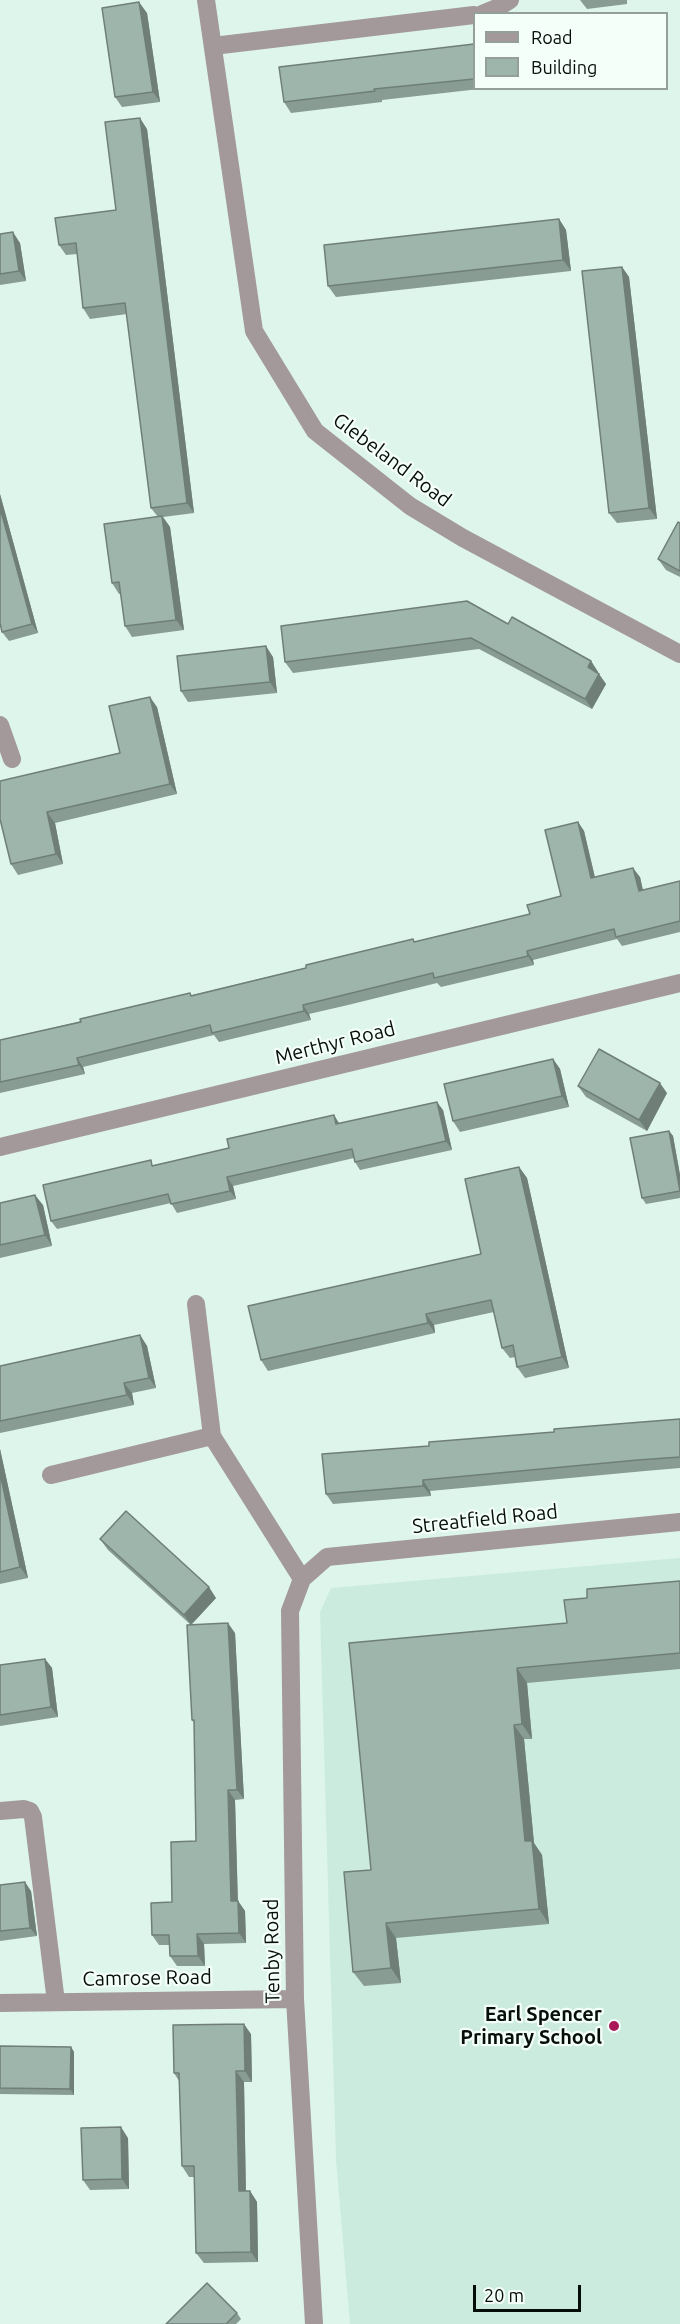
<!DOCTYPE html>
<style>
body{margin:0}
#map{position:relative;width:680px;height:2324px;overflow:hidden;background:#ddf5eb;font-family:Ubuntu,sans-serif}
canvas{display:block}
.legend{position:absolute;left:473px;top:12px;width:195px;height:78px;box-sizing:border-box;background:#f5fffa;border:2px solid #959f9a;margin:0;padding:8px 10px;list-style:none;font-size:18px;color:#060e0a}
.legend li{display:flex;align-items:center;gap:12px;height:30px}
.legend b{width:30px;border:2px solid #959f9a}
.scale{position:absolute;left:473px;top:2285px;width:108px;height:27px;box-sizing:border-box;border:3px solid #060e0a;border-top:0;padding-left:8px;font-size:18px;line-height:21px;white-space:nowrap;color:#060e0a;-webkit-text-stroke:4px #f5fffa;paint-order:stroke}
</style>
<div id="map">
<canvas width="680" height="2324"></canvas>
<ul class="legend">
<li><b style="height:8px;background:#a3989a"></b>Road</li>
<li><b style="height:16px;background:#9eb5ac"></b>Building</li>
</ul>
<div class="scale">20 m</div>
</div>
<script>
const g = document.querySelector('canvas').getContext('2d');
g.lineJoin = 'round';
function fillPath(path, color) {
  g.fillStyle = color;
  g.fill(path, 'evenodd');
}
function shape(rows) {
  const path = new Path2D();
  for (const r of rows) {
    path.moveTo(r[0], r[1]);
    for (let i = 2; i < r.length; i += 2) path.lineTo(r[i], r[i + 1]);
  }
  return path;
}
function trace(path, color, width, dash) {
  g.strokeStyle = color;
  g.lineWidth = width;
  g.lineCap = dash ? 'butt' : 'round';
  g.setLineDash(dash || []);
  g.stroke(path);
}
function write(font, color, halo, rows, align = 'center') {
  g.font = font + ' Ubuntu,sans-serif';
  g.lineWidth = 4.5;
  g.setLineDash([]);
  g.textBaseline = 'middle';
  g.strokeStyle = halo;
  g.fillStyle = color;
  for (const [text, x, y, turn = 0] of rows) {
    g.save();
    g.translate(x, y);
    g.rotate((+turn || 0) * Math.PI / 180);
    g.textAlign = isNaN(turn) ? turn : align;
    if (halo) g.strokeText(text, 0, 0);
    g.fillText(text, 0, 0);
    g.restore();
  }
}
fillPath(shape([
 [680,1558,680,2324,350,2324,336,2159,320,1612,331,1588]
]), '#cbebde');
trace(shape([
 [206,0,254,331,315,431,410,506,463,538,680,654],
 [482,14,499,7,510,0],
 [213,46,474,15],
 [0,725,12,759],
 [0,1147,680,983],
 [196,1304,212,1436,302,1579],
 [51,1475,212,1436],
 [0,1811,24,1809,30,1811,33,1817,56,2002],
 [0,2003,295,1999],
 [314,2324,295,1999,290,1611,302,1579,327,1557,680,1522]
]), '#a3989a', 18);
fillPath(shape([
 [580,0,627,0,627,4,587,9],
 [147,13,160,102,122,107,115,97],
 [474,44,474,88,488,88,382,100,382,102,291,113,284,102],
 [147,129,194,513,163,517,170,527,184,630,132,637,125,626,121,594,119,594,112,583,158,517,151,508,127,314,90,319,83,308,77,254,66,255,59,245,116,210],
 [559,219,566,230,571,271,336,297,328,286],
 [0,234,20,243,26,281,0,285],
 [622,267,629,277,657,519,617,523,609,513],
 [0,494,38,633,9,641,2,632],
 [680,523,680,577,666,570,658,559],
 [508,624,591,661,598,672,598,673,606,684,592,709,479,649,293,673,285,662],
 [273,657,277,693,188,702,181,691],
 [157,707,177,794,55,823,63,864,18,875,11,864,0,819,120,753],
 [578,822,584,831,595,877,640,877,643,890,680,881,680,932,622,946,617,939,533,960,534,965,441,987,437,983,348,1005,309,1014,311,1020,219,1042,214,1035,83,1067,85,1074,0,1093,0,1040,192,995,530,914,561,896],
 [553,1059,560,1069,569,1107,460,1132,453,1121],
 [578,1086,667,1093,647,1131,586,1097],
 [443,1110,452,1150,360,1170,355,1162,354,1158,233,1186,236,1199,177,1213,171,1203,57,1229,51,1221,154,1165,339,1124],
 [669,1131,673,1136,680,1175,680,1198,646,1204,642,1198],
 [519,1167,527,1178,569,1368,525,1378,517,1367,515,1357,510,1358,502,1348,494,1312,434,1325,435,1333,268,1371,261,1360,481,1254],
 [0,1203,43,1205,52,1246,0,1258],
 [140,1335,147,1346,156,1388,132,1393,134,1405,0,1433,0,1366],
 [680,1419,680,1468,645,1471,430,1491,431,1496,333,1504,326,1494,429,1446],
 [0,1449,28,1578,0,1584],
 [100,1539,216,1598,191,1625,108,1550],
 [680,1581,680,1669,527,1683,532,1739,524,1739,534,1843,542,1855,549,1924,396,1938,401,1983,364,1986,353,1972,371,1870,349,1643,567,1623,587,1598],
 [235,1633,244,1799,235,1800,238,1901,245,1911,246,1943,204,1944,205,1966,177,1966,170,1956,169,1945,159,1945,152,1935,172,1902,196,1841,194,1723,192,1720],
 [45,1659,52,1668,58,1717,0,1726,0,1665],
 [0,1885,31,1891,37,1936,0,1941],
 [251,2034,252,2082,244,2082,246,2191,250,2191,257,2202,258,2262,204,2263,196,2253,194,2177,189,2177,182,2166,179,2081,174,2073],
 [0,2046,71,2047,74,2052,74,2095,0,2094],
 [128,2138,129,2189,90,2190,83,2180],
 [237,2313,241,2319,236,2324,166,2324]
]), '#889c94');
fillPath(shape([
 [139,2,147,13,160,102,153,92],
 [140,118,147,129,194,513,187,503],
 [559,219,566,230,571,271,563,260],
 [13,232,20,243,26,281,19,271],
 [622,267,629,277,657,519,649,508],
 [0,494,38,633,32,624,0,508],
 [162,516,170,527,184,630,176,620],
 [266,646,273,657,277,693,270,682],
 [591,661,598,672,595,678,588,667],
 [599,674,606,684,592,709,585,699],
 [150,697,157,707,177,794,170,784],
 [47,812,55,823,63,864,56,854],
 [578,822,584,831,597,887,591,878],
 [633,868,640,877,645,901,639,891],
 [527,951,533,960,534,965,528,956],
 [303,1005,309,1014,311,1020,304,1011],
 [77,1058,83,1067,85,1074,79,1065],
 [553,1059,560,1069,569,1107,562,1096],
 [660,1083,667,1093,647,1131,639,1120],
 [437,1102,443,1110,452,1150,446,1141],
 [334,1115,339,1123,336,1124],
 [669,1131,673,1136,680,1175,680,1190],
 [519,1167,527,1178,569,1368,562,1357],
 [227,1177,233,1186,236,1199,230,1191],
 [35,1195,43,1205,52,1246,45,1235],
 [426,1314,434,1325,435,1333,428,1323],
 [140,1335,147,1346,156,1388,149,1378],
 [124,1383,132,1393,134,1405,127,1395],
 [0,1449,28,1578,20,1567,0,1473],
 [423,1480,430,1491,431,1496,423,1486],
 [209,1587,216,1598,191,1625,184,1615],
 [228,1623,235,1633,244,1799,237,1790],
 [45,1659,52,1668,58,1717,51,1707],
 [517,1668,527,1683,532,1739,522,1724],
 [514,1725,524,1739,534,1843,542,1855,549,1924,539,1909,525,1841],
 [228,1790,235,1800,238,1911,231,1901],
 [25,1882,31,1891,37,1936,30,1928],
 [238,1901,245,1911,246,1943,239,1933],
 [386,1923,396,1938,401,1983,391,1968],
 [197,1934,204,1944,205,1966,198,1956],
 [244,2024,251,2034,252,2082,245,2071],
 [71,2047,74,2052,74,2095,70,2089],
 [236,2071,244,2082,246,2202,239,2191],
 [121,2127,128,2138,129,2189,122,2179],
 [250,2191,257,2202,258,2262,251,2252]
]), '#6f7f78');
const building = shape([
 [139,2,153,92,115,97,102,8,139,2],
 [474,44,474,79,374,89,375,91,284,102,279,67,474,44],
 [140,118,187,503,151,508,125,303,83,308,76,243,59,245,55,218,116,210,105,122,140,118],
 [559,219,563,260,328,286,324,245,559,219],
 [13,232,19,271,0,274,0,234,13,232],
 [622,267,649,508,609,513,582,271,622,267],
 [0,508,32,624,2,632,0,623,0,508],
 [162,516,176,620,125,626,119,582,112,583,104,524,162,516],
 [678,522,680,523,680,571,658,559,678,522],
 [467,601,508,624,512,617,591,661,588,667,599,674,585,699,471,638,285,662,281,626,467,601],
 [266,646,270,682,181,691,177,656,266,646],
 [150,697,170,784,47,812,56,854,11,864,0,819,0,781,120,753,109,706,150,697],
 [578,822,591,878,633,868,639,891,680,881,680,921,616,937,614,929,527,951,528,956,434,978,433,973,303,1005,304,1011,212,1033,210,1025,77,1058,79,1065,0,1082,0,1040,81,1022,80,1019,190,993,191,996,306,968,306,965,413,939,414,942,530,914,527,905,561,896,545,830,578,822],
 [599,1049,660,1083,639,1120,578,1086,599,1049],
 [553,1059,562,1096,453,1121,444,1084,553,1059],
 [437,1102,446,1141,355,1162,352,1149,227,1177,230,1191,171,1204,168,1194,51,1221,43,1185,151,1160,152,1166,229,1148,227,1139,334,1115,336,1124,437,1102],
 [669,1131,680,1191,642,1198,630,1138,669,1131],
 [519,1167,562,1357,517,1367,513,1345,502,1348,491,1300,426,1314,428,1323,261,1360,248,1306,481,1254,465,1179,519,1167],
 [35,1195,45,1235,0,1245,0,1203,35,1195],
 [140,1335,149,1378,124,1383,127,1395,0,1421,0,1366,140,1335],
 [680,1419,680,1457,638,1460,423,1480,423,1486,326,1494,322,1454,429,1446,429,1442,554,1432,554,1429,680,1419],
 [0,1473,20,1567,0,1572,0,1473],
 [126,1511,209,1587,184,1615,100,1539,126,1511],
 [680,1581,680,1653,517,1668,522,1724,514,1725,525,1841,532,1841,539,1909,386,1923,391,1968,353,1972,344,1872,371,1870,349,1643,567,1623,564,1600,587,1598,587,1589,680,1581],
 [228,1623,237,1790,228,1790,231,1901,238,1901,239,1933,197,1934,198,1956,170,1956,169,1935,152,1935,151,1903,172,1902,171,1842,196,1841,194,1720,192,1720,187,1625,228,1623],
 [45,1659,51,1707,0,1715,0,1665,45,1659],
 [25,1882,30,1928,0,1931,0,1885,25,1882],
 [244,2024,245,2071,236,2071,239,2191,250,2191,251,2252,196,2253,194,2166,182,2166,179,2073,174,2073,173,2025,244,2024],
 [0,2046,71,2047,70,2089,0,2088,0,2046],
 [121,2127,122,2179,83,2180,81,2128,121,2127],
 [207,2283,237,2313,226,2324,166,2324,207,2283]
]);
fillPath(building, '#9eb5ac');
trace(building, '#6f7f78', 1.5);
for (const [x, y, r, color] of [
 [614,2026,6,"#a91957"]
]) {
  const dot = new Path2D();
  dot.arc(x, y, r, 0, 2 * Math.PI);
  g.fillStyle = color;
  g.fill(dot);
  trace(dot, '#f5fffa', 2);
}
write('20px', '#060e0a', '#f5fffa', [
 ["Glebeland Road",392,460,37],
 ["Merthyr Road",335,1043,-14],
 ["Streatfield Road",485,1519,-6],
 ["Tenby Road",272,1951,-91],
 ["Camrose Road",147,1978,-1]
]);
write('bold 20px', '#060e0a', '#f5fffa', [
 ["Earl Spencer",602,2014],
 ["Primary School",602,2037]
], 'right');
</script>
